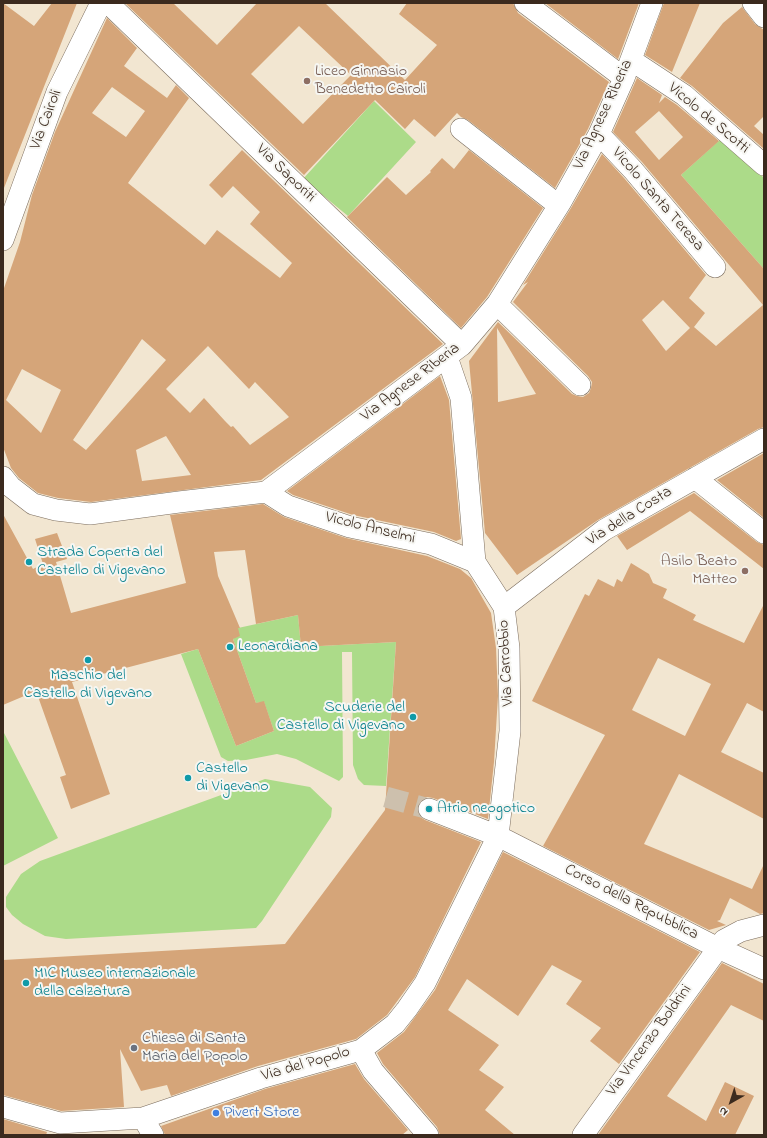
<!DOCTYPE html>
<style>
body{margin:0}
#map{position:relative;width:767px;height:1138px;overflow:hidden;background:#f2e6d1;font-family:"Indie Flower",sans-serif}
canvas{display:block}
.frame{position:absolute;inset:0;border:4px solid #3b2a1e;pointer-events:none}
.north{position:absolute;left:711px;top:1082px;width:40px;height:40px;-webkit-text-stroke:3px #f6f6f2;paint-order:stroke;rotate:219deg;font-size:11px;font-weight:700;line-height:16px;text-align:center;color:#3b2a1e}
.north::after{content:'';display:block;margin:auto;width:14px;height:18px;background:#3b2a1e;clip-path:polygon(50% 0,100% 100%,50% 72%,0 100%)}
</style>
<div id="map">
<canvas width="767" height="1138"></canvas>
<div class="frame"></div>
<div class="north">N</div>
</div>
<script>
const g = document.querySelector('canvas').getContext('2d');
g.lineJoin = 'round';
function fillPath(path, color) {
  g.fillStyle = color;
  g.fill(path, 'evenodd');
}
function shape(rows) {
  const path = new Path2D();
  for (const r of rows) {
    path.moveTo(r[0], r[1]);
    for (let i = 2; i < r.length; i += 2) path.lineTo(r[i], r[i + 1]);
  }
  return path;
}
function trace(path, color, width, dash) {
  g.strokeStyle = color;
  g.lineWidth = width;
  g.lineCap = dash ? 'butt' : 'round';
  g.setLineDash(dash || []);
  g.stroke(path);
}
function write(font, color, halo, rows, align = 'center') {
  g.font = font + ' "Indie Flower",sans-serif';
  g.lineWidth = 4;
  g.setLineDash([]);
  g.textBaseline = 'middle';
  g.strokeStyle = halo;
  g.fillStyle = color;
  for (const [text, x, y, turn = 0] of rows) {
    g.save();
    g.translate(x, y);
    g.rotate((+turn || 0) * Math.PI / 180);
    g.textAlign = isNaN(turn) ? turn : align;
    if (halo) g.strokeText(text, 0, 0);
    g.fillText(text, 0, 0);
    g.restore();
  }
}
fillPath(shape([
 [374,101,416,142,348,216,303,179],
 [723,137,764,178,764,269,681,175],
 [298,615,301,647,396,642,386,786,364,785,358,779,353,765,352,652,342,652,343,777,339,781,296,759,277,754,246,760,228,761,221,757,181,654,198,649,236,746,274,731,264,702,256,703,233,639,238,628],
 [3,731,58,838,3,866],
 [265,779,310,787,332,808,331,817,262,921,256,928,66,939,45,936,23,924,12,915,6,907,6,897,21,874,40,861]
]), '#acdb89');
fillPath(shape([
 [3,3,34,26,52,3,77,3,4,188],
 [125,3,173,3,217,45,257,3,325,3,405,80,437,45,399,14,407,3,513,3,518,13,609,82,588,129,555,188,468,120,461,117,457,113,435,137,414,119,405,129,375,100,304,175],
 [299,26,351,75,303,124,251,74],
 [545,3,639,3,618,59],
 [664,3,700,3,672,72,645,55],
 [742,7,755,24,764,30,764,116,754,126,764,135,764,149,692,86,680,78,723,23],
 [107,18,137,48,124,66,167,98,176,85,189,98,128,183,205,245,217,230,280,278,292,263,250,224,260,212,233,186,222,198,209,185,242,150,443,344,261,480,91,502,58,498,38,493,19,478,11,468,3,447,3,291,20,242,32,195,55,132],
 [112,87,145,111,126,137,92,113],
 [142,339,166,360,86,450,73,440],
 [208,346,249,389,255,382,289,417,250,445,233,426,231,427,225,421,204,398,190,413,166,389],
 [22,369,61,390,41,433,6,400],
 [166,436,191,475,142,481,136,450],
 [637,78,662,95,659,103,665,97,677,105,719,141,681,175,764,269,764,427,758,429,598,520,517,575,485,533,469,361,498,322,572,394,577,396,583,397,589,393,591,388,592,382,588,376,513,302,528,282,523,285,571,208,602,154,624,178,706,275,689,298,705,313,694,327,716,346,763,305,642,162,613,132],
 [659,111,683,137,659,160,635,132],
 [663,300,690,328,666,351,642,320],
 [497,328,536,394,498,402],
 [469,150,543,208,487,297,461,328,347,217,387,177,406,195,431,172,430,171,442,158,454,169],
 [440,376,449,400,461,539,456,541,434,532,353,515,293,495,287,491],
 [764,453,764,518,717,480],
 [694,493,757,542,764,545,764,569,690,511,627,550,617,536],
 [263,504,284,517,346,538,427,556,460,569,471,578,491,613,496,648,498,696,494,762,488,819,433,798,427,797,422,799,418,804,417,810,419,816,425,820,481,842,415,977,387,1015,356,1039,258,1066,171,1096,167,1085,141,1091,120,1049,124,1107,61,1111,3,1095,3,960,285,944,385,810,396,642,301,647,298,615,256,624,245,550,214,552,218,576,240,628,238,628,240,636,233,639,256,703,264,701,274,731,236,746,198,649,72,682,110,794,71,809,60,777,66,775,36,691,3,705,3,514,33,569,43,564,35,539,57,533,67,559,56,562,71,613,186,583,170,515],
 [631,563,649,574,653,583,667,589,663,598,696,615,693,620,744,643,764,604,764,712,747,703,721,752,764,773,764,819,679,774,644,844,752,889,764,864,764,913,760,914,730,898,720,920,717,921,726,925,709,930,543,846,605,735,532,701,585,594,589,596,598,579,614,587,617,579,622,582],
 [658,658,711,684,685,736,632,710],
 [503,852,700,952,619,1064,590,1041,601,1028,566,1004,582,981,552,965,518,1016,467,979,448,1010,499,1045,479,1070,504,1087,485,1110,515,1135,440,1135,437,1127,383,1064,377,1053,404,1032,435,990],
 [722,963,764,984,764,1021,731,1005,667,1096,706,1121,725,1082,754,1096,735,1135,598,1135],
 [355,1064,364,1079,408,1130,402,1135,165,1135,161,1126,265,1089],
 [3,1119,47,1132,46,1135,3,1135]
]), '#d5a579');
trace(shape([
 [386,797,429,809]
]), '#cdc0ad', 21, [21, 10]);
const minor = shape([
 [108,3,462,345],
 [525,3,624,78],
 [753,3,764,17],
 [631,60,684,95,764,165],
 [461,129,558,205],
 [599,134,633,170,715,267],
 [3,240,57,92,101,3],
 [497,304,580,385],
 [3,477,11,487,33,504,56,510,90,514,179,502,266,492,462,345,497,304,561,202,599,134,624,78,652,3],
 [695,478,764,533],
 [266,492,288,506,350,527,431,544,475,562],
 [504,607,604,530,764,439],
 [429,809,498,836,718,948,764,969],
 [361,1050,373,1071,428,1135],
 [3,1107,60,1123,143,1118,261,1078,361,1050,395,1024,407,1009,425,983,498,836,510,731,509,648,504,607,475,562,461,398,447,357],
 [143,1118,153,1135],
 [583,1135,724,940,741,931,764,925]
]);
trace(minor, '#7b6c5d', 22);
trace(minor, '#fff', 21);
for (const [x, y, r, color] of [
 [307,81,4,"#8d6e63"],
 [29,562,4,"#0f9aa8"],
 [745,571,4,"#8d6e63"],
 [230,647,4,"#0f9aa8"],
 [88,660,4,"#0f9aa8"],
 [413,717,4,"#0f9aa8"],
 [188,778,4,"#0f9aa8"],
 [429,809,4,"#0f9aa8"],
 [26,983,4,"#0f9aa8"],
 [134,1048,4,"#6b7280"],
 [216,1113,4,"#3f7fe0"]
]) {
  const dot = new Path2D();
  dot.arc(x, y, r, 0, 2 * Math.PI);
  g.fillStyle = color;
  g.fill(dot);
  trace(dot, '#f6f6f2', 1.5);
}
write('16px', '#785e54', '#f6f6f2', [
 ["Liceo Ginnasio",315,72],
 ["Benedetto Cairoli",315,90],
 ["Asilo Beato",737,562,"right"],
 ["Matteo",737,580,"right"]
], 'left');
write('16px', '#3b2a1e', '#f6f6f2', [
 ["Via Agnese Riberia",604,115,-65],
 ["Vicolo de Scotti",708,119,40],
 ["Via Cairoli",47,120,-69],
 ["Via Saporiti",285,174,44],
 ["Vicolo Santa Teresa",657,200,49],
 ["Via Agnese Riberia",411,383,-37],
 ["Via della Costa",630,517,-32],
 ["Vicolo Anselmi",370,529,14],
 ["Via Carrobbio",507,663,-93],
 ["Corso della Repubblica",631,903,27],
 ["Via Vincenzo Boldrini",650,1041,-54],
 ["Via del Popolo",306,1065,-16]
]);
write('16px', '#0d838f', '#f6f6f2', [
 ["Strada Coperta del",37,553],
 ["Castello di Vigevano",37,571],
 ["Leonardiana",238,647],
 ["Maschio del",88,676,"center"],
 ["Castello di Vigevano",88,694,"center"],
 ["Scuderie del",405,708,"right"],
 ["Castello di Vigevano",405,726,"right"],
 ["Castello",196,769],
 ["di Vigevano",196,787],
 ["Atrio neogotico",437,809],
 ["MIC Museo internazionale",34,974],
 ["della calzatura",34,992]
], 'left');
write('16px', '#5b616d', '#f6f6f2', [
 ["Chiesa di Santa",142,1039],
 ["Maria del Popolo",142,1057]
], 'left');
write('16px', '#366cbe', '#f6f6f2', [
 ["Pivert Store",224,1113]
], 'left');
</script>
